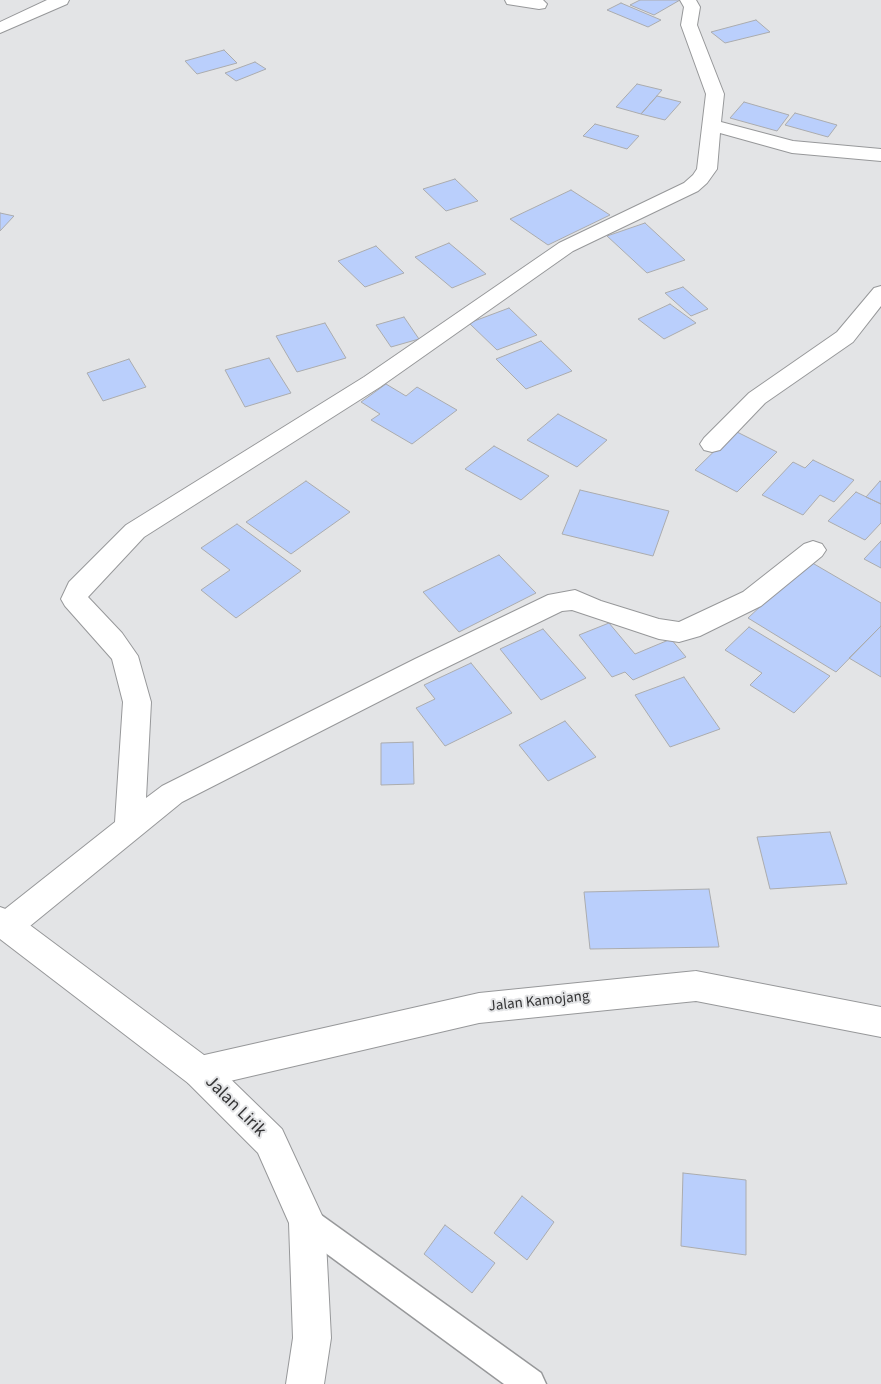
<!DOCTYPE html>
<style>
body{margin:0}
canvas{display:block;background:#e3e4e6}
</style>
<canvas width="881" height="1384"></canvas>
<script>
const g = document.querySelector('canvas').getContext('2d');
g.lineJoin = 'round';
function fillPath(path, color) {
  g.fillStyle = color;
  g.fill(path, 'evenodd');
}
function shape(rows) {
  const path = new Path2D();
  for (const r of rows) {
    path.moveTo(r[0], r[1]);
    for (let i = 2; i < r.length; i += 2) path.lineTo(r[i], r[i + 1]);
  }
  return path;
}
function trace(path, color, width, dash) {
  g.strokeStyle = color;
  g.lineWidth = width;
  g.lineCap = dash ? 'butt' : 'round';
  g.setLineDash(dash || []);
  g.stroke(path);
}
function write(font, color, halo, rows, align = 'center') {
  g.font = font + ' "Source Sans 3",sans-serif';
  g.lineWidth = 4;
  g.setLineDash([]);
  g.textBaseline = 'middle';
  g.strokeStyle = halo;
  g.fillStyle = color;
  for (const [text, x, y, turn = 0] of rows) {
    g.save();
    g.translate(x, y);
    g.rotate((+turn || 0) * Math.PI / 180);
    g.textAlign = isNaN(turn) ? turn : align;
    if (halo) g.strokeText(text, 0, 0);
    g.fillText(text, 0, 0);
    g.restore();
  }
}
const building = shape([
 [640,0,680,0,654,15,630,5,640,0],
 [621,3,661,20,648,27,607,10,621,3],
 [756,20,770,32,725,43,711,32,756,20],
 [224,50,237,63,197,74,185,61,224,50],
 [255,62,266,69,236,81,225,73,255,62],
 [637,84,662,90,641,114,616,107,637,84],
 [657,96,681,102,665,120,641,114,657,96],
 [744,102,789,115,777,131,730,118,744,102],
 [795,113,837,125,828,137,785,125,795,113],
 [595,124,639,136,627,149,583,136,595,124],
 [455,179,478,201,446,211,423,189,455,179],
 [571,190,610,215,548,245,510,219,571,190],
 [0,213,14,216,0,231,0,213],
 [645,223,685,260,647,273,607,236,645,223],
 [449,243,486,274,452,288,415,257,449,243],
 [376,246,404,273,365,287,338,261,376,246],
 [683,287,708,309,691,316,665,293,683,287],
 [670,304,696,323,664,339,638,319,670,304],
 [509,308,537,335,497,350,469,323,509,308],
 [404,317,419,339,391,347,376,325,404,317],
 [325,323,346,358,297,372,276,336,325,323],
 [541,341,572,371,526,389,496,359,541,341],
 [269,358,291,393,245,407,225,370,269,358],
 [129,359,146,387,103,401,87,373,129,359],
 [386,384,406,396,417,387,457,410,412,444,371,420,380,414,361,402,386,384],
 [558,414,607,440,577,467,527,440,558,414],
 [735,431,777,452,737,492,695,470,735,431],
 [494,446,549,476,521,500,465,469,494,446],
 [813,460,854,480,834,502,820,495,803,515,762,495,793,462,805,468,813,460],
 [306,481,350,512,291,554,246,522,306,481],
 [880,481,881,482,881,504,866,497,880,481],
 [580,490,669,511,653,556,562,534,580,490],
 [856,492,881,504,881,523,865,540,828,521,856,492],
 [237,524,301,571,236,618,201,590,230,570,201,548,237,524],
 [881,541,881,568,864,559,881,541],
 [499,555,536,593,459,632,423,592,499,555],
 [809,561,881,603,881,626,836,672,748,618,809,561],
 [609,623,635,654,671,639,686,657,633,680,625,672,612,677,579,635,609,623],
 [881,626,881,677,849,658,881,626],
 [749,627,830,676,794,713,750,685,762,673,725,650,749,627],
 [543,629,586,678,541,700,500,649,543,629],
 [471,663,512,713,445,746,416,708,435,699,424,685,471,663],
 [684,677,720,729,670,747,635,695,684,677],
 [565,721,596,757,548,781,519,745,565,721],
 [413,742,414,784,381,785,381,743,413,742],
 [830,832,847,884,770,889,757,837,830,832],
 [709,889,719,947,590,949,584,892,709,889],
 [683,1173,746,1180,746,1255,681,1246,683,1173],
 [522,1196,554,1222,527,1260,494,1233,522,1196],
 [445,1225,495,1263,472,1293,424,1254,445,1225]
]);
fillPath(building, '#bacffc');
trace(building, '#abacae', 1);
const lane = shape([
 [307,1207,317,1212,541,1373,546,1384,504,1384,297,1232,292,1222,297,1212,307,1207]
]);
const street = shape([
 [505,0,543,0,547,4,545,8,539,9,507,4,505,0],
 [680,0,696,0,700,7,697,25,724,94,721,122,793,141,881,149,881,161,792,153,720,133,717,169,707,183,698,191,573,251,380,387,144,537,88,597,122,633,138,656,151,702,146,798,162,786,415,659,548,595,575,590,601,601,659,619,679,622,743,592,804,544,813,541,822,544,826,550,822,556,761,606,700,636,679,642,659,639,572,610,562,611,435,673,182,802,19,935,8,939,0,936,0,913,115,822,123,702,112,659,65,606,61,599,69,582,126,525,364,377,559,243,684,183,693,175,697,169,706,94,681,25,684,7,680,0],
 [881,286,881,306,853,342,765,403,720,450,712,452,704,450,700,444,704,438,749,393,837,332,874,288,881,286],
 [696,971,881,1007,881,1037,696,1001,479,1023,200,1088,188,1083,183,1072,188,1061,200,1056,479,993,696,971]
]);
const secondary = shape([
 [47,0,69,0,67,4,0,33,0,22,47,0],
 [0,907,11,911,212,1061,282,1129,325,1222,331,1338,324,1384,286,1384,293,1338,289,1223,258,1153,188,1083,0,939,0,907]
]);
trace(lane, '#97989a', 3);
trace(street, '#97989a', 2);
trace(secondary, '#97989a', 2);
fillPath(lane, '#fff');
fillPath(street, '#fff');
fillPath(secondary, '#fff');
write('15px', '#343435', '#e3e4e6', [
 ["Jalan Kamojang",539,1002,-6]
]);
write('18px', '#343435', '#e3e4e6', [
 ["Jalan Lirik",235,1107,45]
]);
</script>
